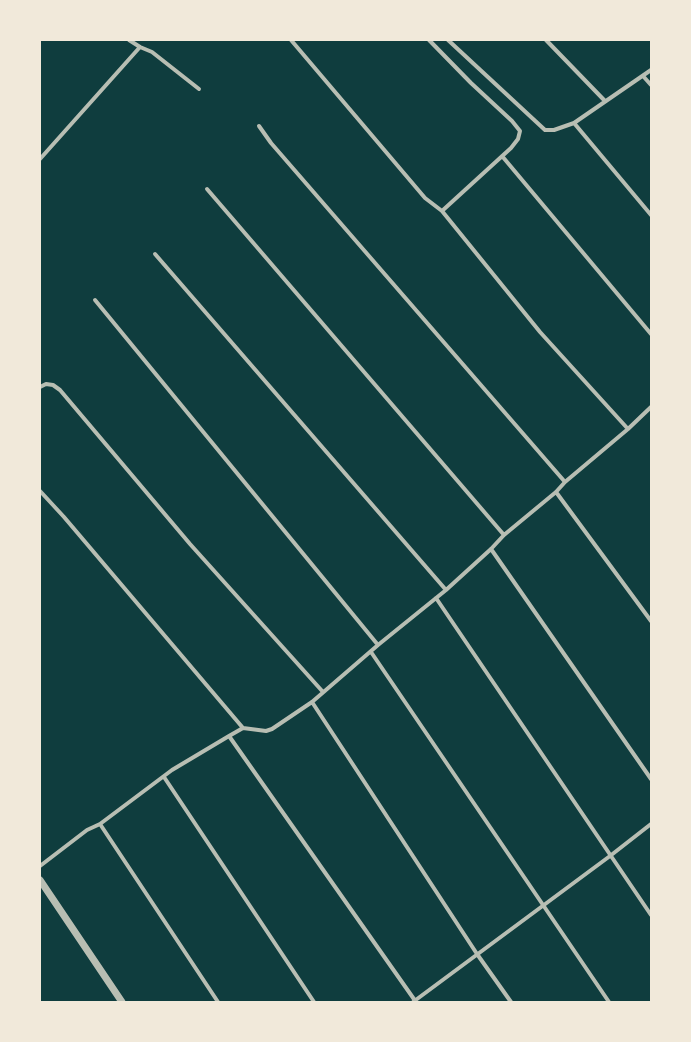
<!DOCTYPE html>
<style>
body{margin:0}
#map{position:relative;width:691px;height:1042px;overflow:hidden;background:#0f3d3e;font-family:"Exo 2",sans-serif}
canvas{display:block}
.frame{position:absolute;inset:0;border:41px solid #f1e9da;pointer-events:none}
</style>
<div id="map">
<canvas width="691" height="1042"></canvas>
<div class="frame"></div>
</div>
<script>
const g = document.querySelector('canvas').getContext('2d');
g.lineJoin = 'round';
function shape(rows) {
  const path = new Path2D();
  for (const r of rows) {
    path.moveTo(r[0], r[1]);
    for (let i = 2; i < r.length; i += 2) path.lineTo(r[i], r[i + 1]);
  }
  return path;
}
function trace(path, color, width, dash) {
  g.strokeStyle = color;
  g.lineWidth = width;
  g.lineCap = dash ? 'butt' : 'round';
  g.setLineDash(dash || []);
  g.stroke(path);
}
trace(shape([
 [129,40,140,47,152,52,199,89],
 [291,40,425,198,442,211,540,332,628,429],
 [429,40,471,83,512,121,520,131,518,139,511,148,442,211],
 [448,40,545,130,554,130,574,123,651,70],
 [546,40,605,101],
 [643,76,651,85],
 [574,123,651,215],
 [259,126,271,143,565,482],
 [502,156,651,334],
 [40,159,140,47],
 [207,189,504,535],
 [155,254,446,590],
 [95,300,378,645],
 [40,387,46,384,53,385,60,390,190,544,323,692],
 [40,491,64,517,243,728],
 [556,492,651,621],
 [491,549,651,779],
 [436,598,651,915],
 [371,652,609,1002],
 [312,702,477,954,511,1002],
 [229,736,416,1002],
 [164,777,314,1002],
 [100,824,218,1002],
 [40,866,87,830,100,824,172,770,229,736,243,728,266,731,272,729,312,702,378,645,446,590,491,549,504,535,556,492,565,482,628,429,651,407],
 [413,1002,610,856,651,824]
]), '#b8beb3', 4);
trace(shape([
 [40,880,122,1002]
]), '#b8beb3', 7);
</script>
